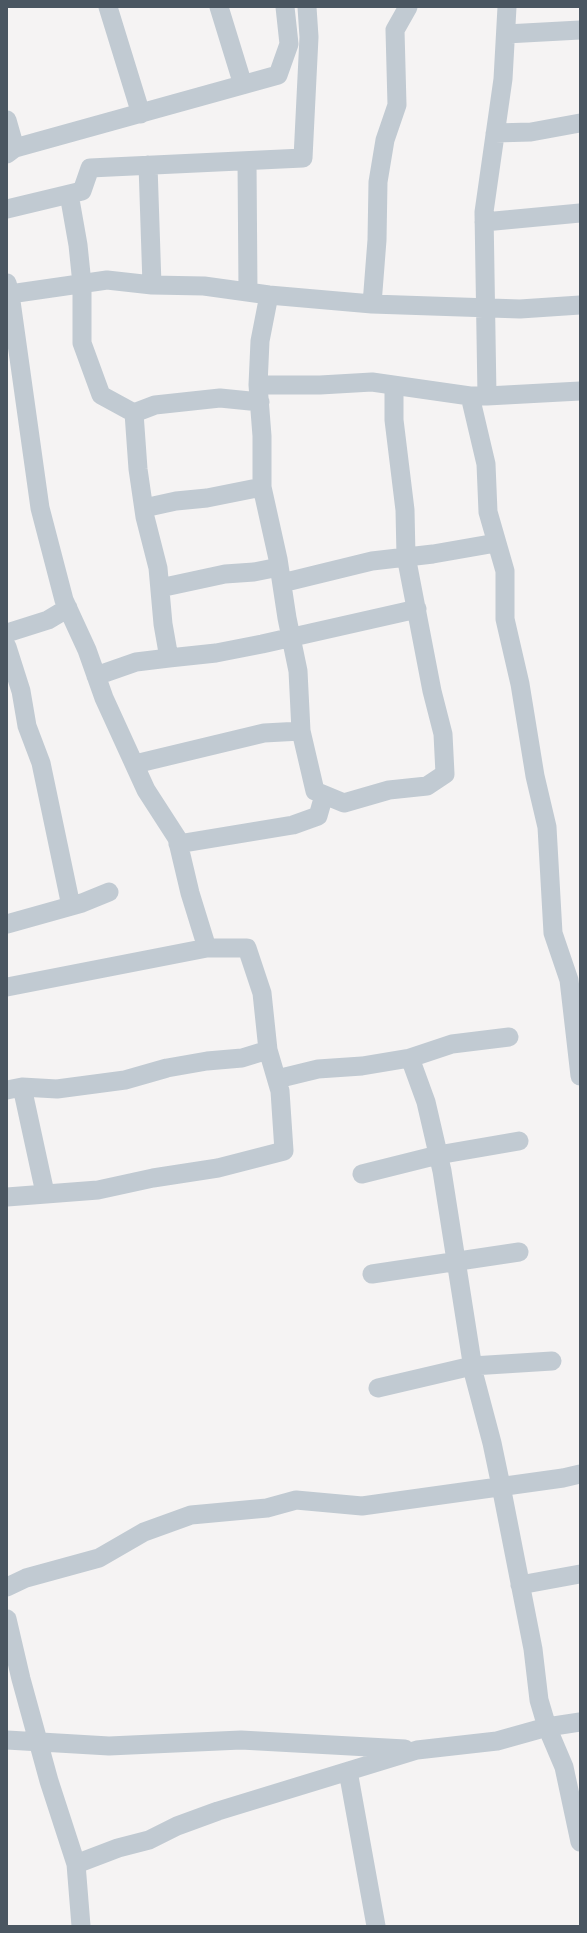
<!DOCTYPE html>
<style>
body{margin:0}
#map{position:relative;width:587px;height:1933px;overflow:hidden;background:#f5f3f3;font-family:Mulish,sans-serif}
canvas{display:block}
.frame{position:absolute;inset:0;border:8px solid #4a5661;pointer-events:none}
</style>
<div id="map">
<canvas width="587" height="1933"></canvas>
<div class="frame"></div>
</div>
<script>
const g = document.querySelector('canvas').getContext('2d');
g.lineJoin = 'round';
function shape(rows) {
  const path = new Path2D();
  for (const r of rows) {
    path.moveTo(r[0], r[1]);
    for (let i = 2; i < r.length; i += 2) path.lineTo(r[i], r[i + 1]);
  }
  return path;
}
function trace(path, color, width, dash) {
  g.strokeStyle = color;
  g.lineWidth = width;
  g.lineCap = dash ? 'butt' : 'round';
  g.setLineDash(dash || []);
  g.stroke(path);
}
trace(shape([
 [108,7,141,114],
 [219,7,243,85],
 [507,7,503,79,484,212,487,396,470,396,486,464,488,512,505,571,505,619,520,684,535,776,547,827,553,933,569,980,580,1076],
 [506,34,580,30],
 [7,120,15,148,7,154],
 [495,133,531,132,580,123],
 [15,148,278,75,289,44,285,7],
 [247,161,248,292],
 [148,165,152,285],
 [69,194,78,245,82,284,82,343,101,395,134,413],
 [7,209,82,191,90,168,303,158,309,37,307,7],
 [484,222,580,213],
 [7,283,10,294,40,508,64,600,87,650,104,698,146,790,177,838,190,893,207,948,247,948,262,993,268,1050,280,1091,284,1151,218,1168,153,1178,98,1190,7,1197],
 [10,294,107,280,152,285,204,286,269,295,372,304,377,240,378,182,385,140,397,105,395,30,408,7],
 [269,295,260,341,258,385,262,436,262,487,278,559,287,618,298,671,301,731,315,791,344,803,389,790,427,786,445,774,443,734,432,691,406,556,405,510,394,420,394,386],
 [372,304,520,309,580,305],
 [258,385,320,385,372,382,470,396],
 [487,396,580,391],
 [260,402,220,398,155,405,134,413,138,469,145,517,158,568,163,624,169,658,216,653,262,644,417,609],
 [144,508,176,501,207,498,262,487],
 [282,583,372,561,433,554,496,543],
 [160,588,225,574,254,572,279,567],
 [7,633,48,620,68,608],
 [7,647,21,691,27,726,41,763,71,906],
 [96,676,136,662,169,658],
 [135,764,264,733,301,731],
 [178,844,293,825,318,816,324,795],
 [7,924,82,903,109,892],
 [7,987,207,948],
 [410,1058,426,1102,442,1171,474,1375,492,1443,501,1486,533,1649,539,1700,547,1727,564,1767,580,1842],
 [277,1079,318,1069,362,1066,410,1058,452,1044,509,1037],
 [22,1087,45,1193],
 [7,1090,22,1087,57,1089,125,1080,167,1068,207,1061,242,1058,268,1050],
 [362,1174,438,1155,519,1141],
 [372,1274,519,1252],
 [378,1388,472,1366,552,1361],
 [520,1585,580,1574],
 [7,1587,26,1578,99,1558,144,1532,191,1515,267,1508,296,1500,362,1506,563,1478,580,1474],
 [7,1619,21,1679,49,1781,76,1864,118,1848,149,1840,177,1826,218,1811,417,1750,497,1741,547,1727,580,1722],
 [7,1740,109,1746,241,1740,405,1749],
 [348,1771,376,1926],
 [76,1864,81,1926]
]), '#c1cad2', 19);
</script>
